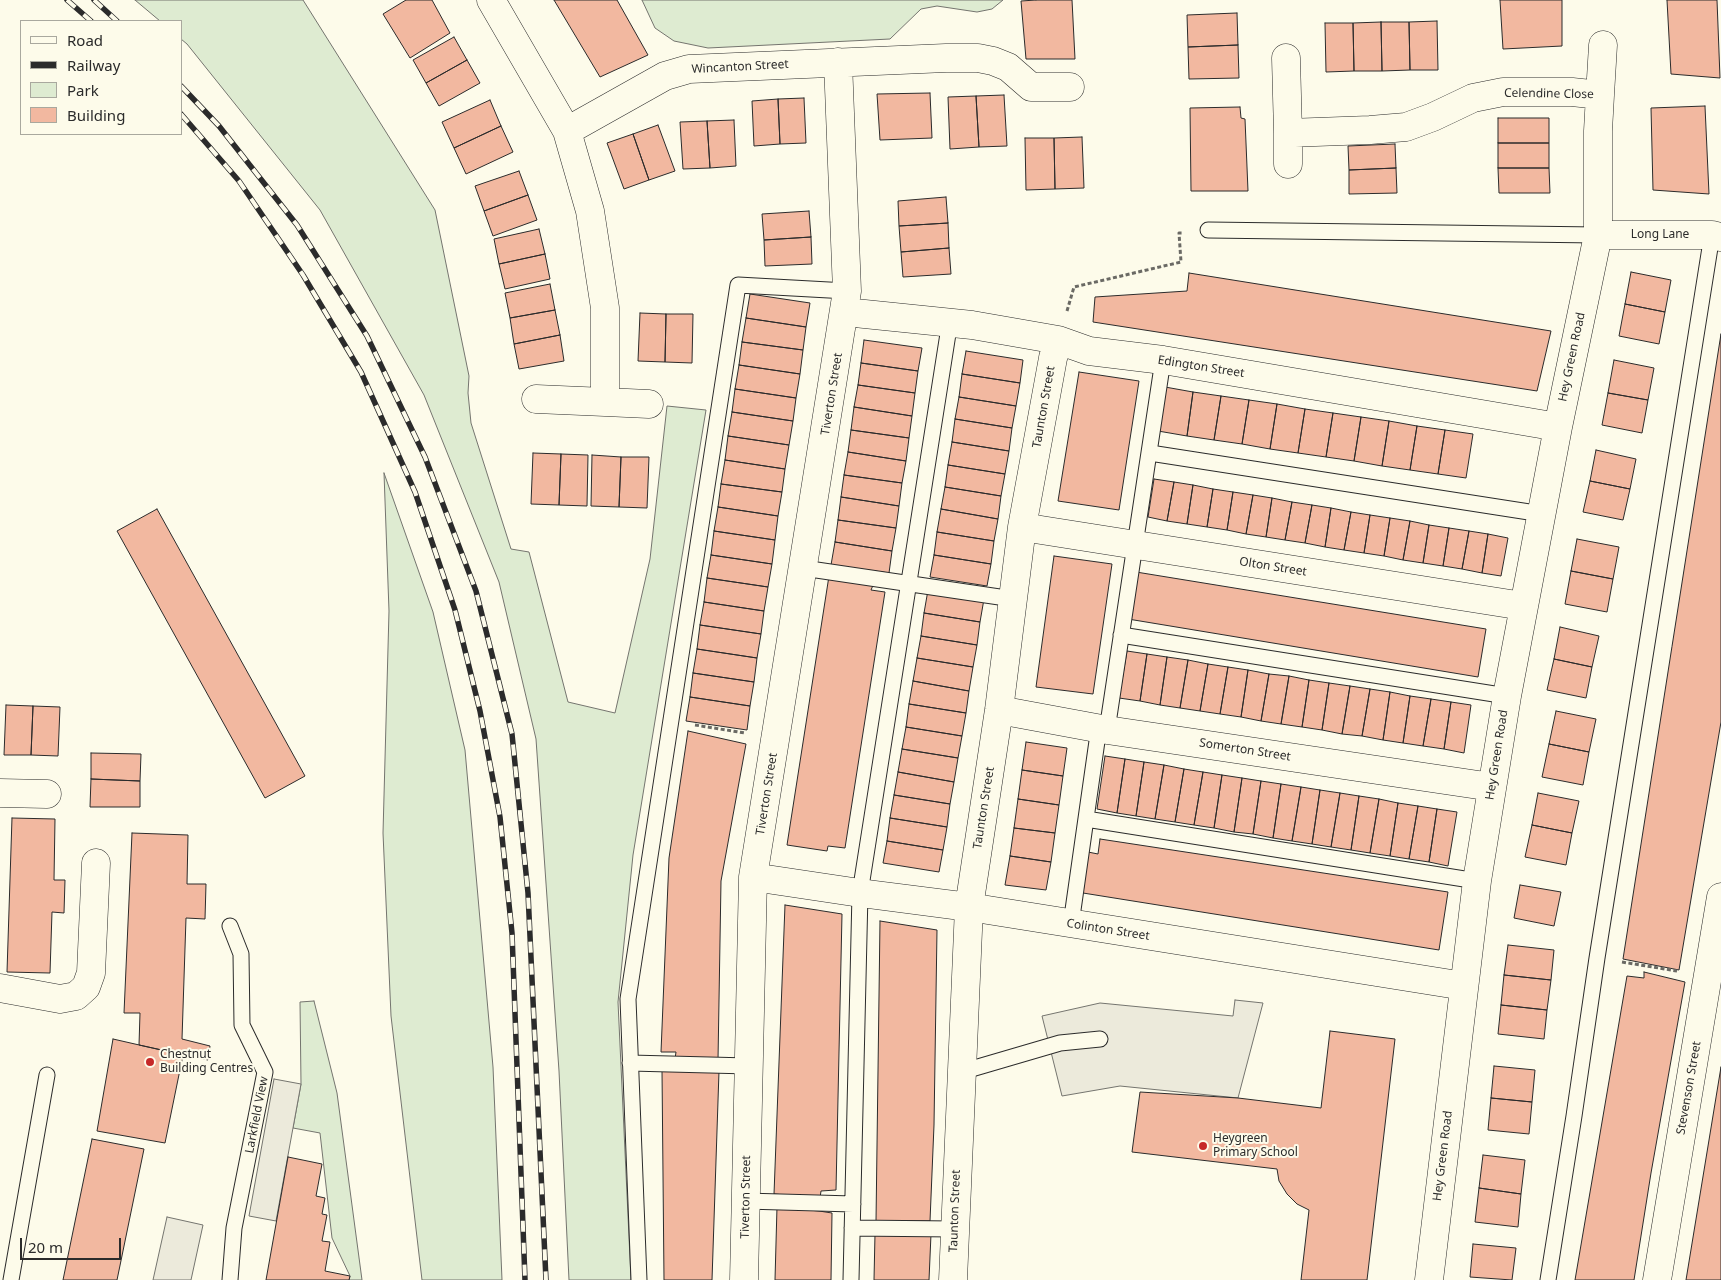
<!DOCTYPE html>
<style>
body{margin:0}
#map{position:relative;width:1721px;height:1280px;overflow:hidden;background:#fdfbea;font-family:"Noto Sans",sans-serif}
canvas{display:block}
.legend{position:absolute;left:20px;top:20px;width:162px;height:115px;box-sizing:border-box;background:#fdfbea;border:1px solid #a9a89e;margin:0;padding:6px 9px;list-style:none;font-size:15px;color:#2b2b2b}
.legend li{display:flex;align-items:center;gap:10px;height:25px}
.legend b{width:25px;border:1px solid #a9a89e}
.scale{position:absolute;left:20px;top:1238px;width:101px;height:22px;box-sizing:border-box;border:2px solid #2b2b2b;border-top:0;padding-left:6px;font-size:15px;line-height:18px;white-space:nowrap;color:#2b2b2b;-webkit-text-stroke:4px #fdfbea;paint-order:stroke}
</style>
<div id="map">
<canvas width="1721" height="1280"></canvas>
<ul class="legend">
<li><b style="height:6px;background:#fdfbea"></b>Road</li>
<li><b style="height:6px;background:#2b2b2b"></b>Railway</li>
<li><b style="height:14px;background:#deebd1"></b>Park</li>
<li><b style="height:14px;background:#f2b8a0"></b>Building</li>
</ul>
<div class="scale">20 m</div>
</div>
<script>
const g = document.querySelector('canvas').getContext('2d');
g.lineJoin = 'round';
function fillPath(path, color) {
  g.fillStyle = color;
  g.fill(path, 'evenodd');
}
function shape(rows) {
  const path = new Path2D();
  for (const r of rows) {
    path.moveTo(r[0], r[1]);
    for (let i = 2; i < r.length; i += 2) path.lineTo(r[i], r[i + 1]);
  }
  return path;
}
function trace(path, color, width, dash) {
  g.strokeStyle = color;
  g.lineWidth = width;
  g.lineCap = dash ? 'butt' : 'round';
  g.setLineDash(dash || []);
  g.stroke(path);
}
function write(font, color, halo, rows, align = 'center') {
  g.font = font + ' "Noto Sans",sans-serif';
  g.lineWidth = 4;
  g.setLineDash([]);
  g.textBaseline = 'middle';
  g.strokeStyle = halo;
  g.fillStyle = color;
  for (const [text, x, y, turn = 0] of rows) {
    g.save();
    g.translate(x, y);
    g.rotate((+turn || 0) * Math.PI / 180);
    g.textAlign = isNaN(turn) ? turn : align;
    if (halo) g.strokeText(text, 0, 0);
    g.fillText(text, 0, 0);
    g.restore();
  }
}
const green = shape([
 [135,0,303,0,435,210,469,376,468,393,471,423,511,549,529,552,568,702,615,713,650,559,667,406,706,410,633,855,618,1002,631,1280,569,1280,559,1071,536,739,499,582,424,395,320,210,187,44,181,39,181,21,160,21,135,0],
 [642,0,1003,0,992,9,977,12,937,6,921,9,890,39,708,48,674,41,655,28,642,0],
 [384,473,433,612,465,750,493,1067,502,1280,422,1280,391,1016,383,833,389,611,384,473],
 [314,1001,337,1093,362,1280,349,1280,350,1276,332,1238,320,1133,293,1128,301,1084,300,1002,314,1001]
]);
fillPath(green, '#deebd1');
trace(green, '#74746e', 1);
const parking = shape([
 [1235,1000,1263,1003,1238,1098,1120,1086,1062,1096,1042,1016,1100,1003,1233,1016,1235,1000],
 [274,1079,301,1084,276,1221,249,1216,274,1079],
 [167,1217,203,1225,191,1280,153,1280,167,1217]
]);
fillPath(parking, '#eceadb');
trace(parking, '#74746e', 1);
const building = shape([
 [406,0,432,0,450,33,410,58,383,14,406,0],
 [554,0,617,0,648,55,600,77,554,0],
 [1036,0,1072,0,1075,59,1026,59,1021,1,1036,0],
 [1500,0,1562,0,1562,46,1503,49,1500,0],
 [1667,0,1717,0,1720,78,1671,74,1667,0],
 [1237,13,1238,45,1188,47,1187,15,1237,13],
 [1437,21,1438,70,1410,70,1409,22,1437,21],
 [1381,22,1409,22,1410,70,1382,71,1381,22],
 [1381,22,1382,71,1354,71,1353,23,1381,22],
 [1325,23,1353,23,1354,71,1326,72,1325,23],
 [454,37,467,60,426,83,413,60,454,37],
 [1238,45,1239,78,1189,79,1188,47,1238,45],
 [467,60,480,83,439,106,426,83,467,60],
 [930,93,932,138,880,140,877,94,930,93],
 [1004,95,1007,146,979,147,976,96,1004,95],
 [976,96,979,147,950,149,948,97,976,96],
 [804,98,806,143,780,144,778,99,804,98],
 [778,99,780,144,754,146,752,101,778,99],
 [490,100,501,126,454,148,442,122,490,100],
 [1705,106,1709,194,1653,190,1651,108,1705,106],
 [1240,107,1241,118,1245,119,1248,191,1191,191,1190,108,1240,107],
 [1498,118,1549,118,1549,143,1498,143,1498,118],
 [734,120,736,166,710,168,707,121,734,120],
 [707,121,710,168,683,169,680,122,707,121],
 [658,125,675,171,649,180,633,134,658,125],
 [501,126,513,152,466,174,454,148,501,126],
 [633,134,649,180,624,189,607,143,633,134],
 [1082,137,1084,188,1055,189,1054,138,1082,137],
 [1025,138,1054,138,1055,189,1026,190,1025,138],
 [1498,143,1549,143,1549,168,1498,168,1498,143],
 [1395,144,1396,168,1349,170,1348,146,1395,144],
 [1396,168,1397,193,1349,194,1349,170,1396,168],
 [1498,168,1549,168,1550,193,1499,193,1498,168],
 [519,171,528,195,484,211,475,186,519,171],
 [528,195,537,220,493,236,484,211,528,195],
 [946,197,948,223,899,226,898,201,946,197],
 [809,211,811,237,764,240,762,214,809,211],
 [948,223,949,248,901,252,899,226,948,223],
 [539,229,545,254,499,264,494,239,539,229],
 [811,237,812,264,765,266,764,240,811,237],
 [949,248,951,274,903,277,901,252,949,248],
 [545,254,550,279,505,289,499,264,545,254],
 [1631,272,1671,280,1665,312,1625,304,1631,272],
 [1189,273,1551,331,1537,391,1093,322,1095,297,1187,291,1189,273],
 [550,284,555,310,510,318,505,293,550,284],
 [750,294,810,303,806,327,746,318,750,294],
 [1625,304,1665,312,1659,344,1619,336,1625,304],
 [555,310,560,335,514,344,510,318,555,310],
 [640,313,666,314,665,362,638,361,640,313],
 [666,314,693,314,692,363,665,362,666,314],
 [746,318,806,327,803,350,742,342,746,318],
 [1721,334,1721,722,1679,970,1623,959,1721,334],
 [560,335,564,361,519,369,514,344,560,335],
 [864,340,922,348,918,371,861,363,864,340],
 [742,342,803,350,800,374,739,365,742,342],
 [966,351,1023,360,1020,383,962,374,966,351],
 [1614,360,1654,368,1648,400,1608,393,1614,360],
 [861,363,918,371,915,393,858,385,861,363],
 [739,365,800,374,796,398,735,389,739,365],
 [1079,372,1139,381,1119,510,1058,501,1079,372],
 [962,374,1020,383,1016,406,959,397,962,374],
 [858,385,915,393,912,416,854,407,858,385],
 [1165,387,1193,392,1187,436,1158,431,1165,387],
 [735,389,796,398,793,421,732,412,735,389],
 [1193,392,1221,396,1214,440,1187,436,1193,392],
 [1608,393,1648,400,1642,433,1602,425,1608,393],
 [1221,396,1249,400,1242,444,1214,440,1221,396],
 [959,397,1016,406,1012,428,955,419,959,397],
 [1249,400,1277,404,1270,449,1242,444,1249,400],
 [1277,404,1305,409,1298,453,1270,449,1277,404],
 [854,407,912,416,909,438,851,430,854,407],
 [1305,409,1333,413,1326,457,1298,453,1305,409],
 [732,412,793,421,789,445,728,436,732,412],
 [1333,413,1361,417,1354,461,1326,457,1333,413],
 [1361,417,1389,421,1382,466,1354,461,1361,417],
 [955,419,1012,428,1009,451,952,442,955,419],
 [1389,421,1417,426,1410,470,1382,466,1389,421],
 [1417,426,1445,430,1438,474,1410,470,1417,426],
 [851,430,909,438,906,461,848,452,851,430],
 [1445,430,1473,434,1466,478,1438,474,1445,430],
 [728,436,789,445,785,469,725,460,728,436],
 [952,442,1009,451,1005,474,948,465,952,442],
 [1596,450,1636,459,1630,489,1590,481,1596,450],
 [848,452,906,461,902,483,844,475,848,452],
 [533,453,561,454,559,505,531,504,533,453],
 [561,454,588,455,587,506,559,505,561,454],
 [592,455,621,457,619,507,591,506,592,455],
 [621,457,649,457,647,508,619,507,621,457],
 [725,460,785,469,782,492,721,484,725,460],
 [948,465,1005,474,1001,496,945,487,948,465],
 [844,475,902,483,899,506,841,497,844,475],
 [1154,479,1174,482,1167,521,1148,517,1154,479],
 [1590,481,1630,489,1623,520,1583,512,1590,481],
 [1174,482,1193,485,1187,524,1167,521,1174,482],
 [721,484,782,492,778,516,718,507,721,484],
 [1193,485,1213,489,1207,527,1187,524,1193,485],
 [945,487,1001,496,998,519,941,509,945,487],
 [1213,489,1233,492,1227,530,1207,527,1213,489],
 [1233,492,1253,495,1246,534,1227,530,1233,492],
 [1253,495,1272,498,1266,537,1246,534,1253,495],
 [841,497,899,506,896,528,838,520,841,497],
 [1272,498,1292,502,1285,540,1266,537,1272,498],
 [1292,502,1312,505,1305,543,1285,540,1292,502],
 [1312,505,1331,508,1325,547,1305,543,1312,505],
 [718,507,778,516,775,540,714,531,718,507],
 [1331,508,1351,512,1344,550,1325,547,1331,508],
 [157,509,305,776,265,798,117,531,157,509],
 [941,509,998,519,994,541,937,532,941,509],
 [1351,512,1370,515,1364,553,1344,550,1351,512],
 [1370,515,1390,518,1384,556,1364,553,1370,515],
 [1390,518,1410,521,1403,560,1384,556,1390,518],
 [838,520,896,528,892,551,835,542,838,520],
 [1410,521,1429,525,1423,563,1403,560,1410,521],
 [1429,525,1449,528,1443,566,1423,563,1429,525],
 [1449,528,1469,531,1462,569,1443,566,1449,528],
 [714,531,775,540,772,564,711,555,714,531],
 [1469,531,1488,534,1482,573,1462,569,1469,531],
 [937,532,994,541,991,564,934,555,937,532],
 [1488,534,1508,538,1501,576,1482,573,1488,534],
 [1577,539,1619,547,1613,579,1571,571,1577,539],
 [835,542,892,551,889,573,831,565,835,542],
 [711,555,772,564,768,587,707,578,711,555],
 [934,555,991,564,987,586,930,577,934,555],
 [1054,556,1112,564,1093,694,1036,687,1054,556],
 [1571,571,1613,579,1607,612,1565,604,1571,571],
 [1136,572,1486,629,1478,677,1128,619,1136,572],
 [829,576,874,583,871,590,885,592,845,848,828,846,827,851,787,845,829,576],
 [707,578,768,587,764,611,704,602,707,578],
 [928,590,984,599,980,622,924,613,928,590],
 [704,602,764,611,761,634,700,625,704,602],
 [924,613,980,622,977,645,921,636,924,613],
 [700,625,761,634,757,658,697,649,700,625],
 [1560,627,1599,636,1592,667,1554,659,1560,627],
 [921,636,977,645,973,667,917,658,921,636],
 [697,649,757,658,754,682,693,673,697,649],
 [1127,651,1147,654,1140,701,1119,698,1127,651],
 [1147,654,1167,657,1160,705,1140,701,1147,654],
 [1167,657,1188,660,1180,708,1160,705,1167,657],
 [917,658,973,667,969,691,913,681,917,658],
 [1554,659,1592,667,1586,698,1547,690,1554,659],
 [1188,660,1208,664,1200,711,1180,708,1188,660],
 [1208,664,1228,667,1220,714,1200,711,1208,664],
 [1228,667,1248,670,1241,717,1220,714,1228,667],
 [1248,670,1269,674,1261,721,1241,717,1248,670],
 [693,673,754,682,750,706,690,697,693,673],
 [1269,674,1289,676,1281,724,1261,721,1269,674],
 [1289,676,1309,680,1302,727,1281,724,1289,676],
 [1309,680,1329,683,1322,730,1302,727,1309,680],
 [913,681,969,691,966,713,909,704,913,681],
 [1329,683,1350,686,1342,734,1322,730,1329,683],
 [1350,686,1370,689,1362,736,1342,734,1350,686],
 [1370,689,1390,692,1383,740,1362,736,1370,689],
 [1390,692,1410,696,1403,743,1383,740,1390,692],
 [1410,696,1431,699,1423,746,1403,743,1410,696],
 [690,697,750,706,747,730,686,721,690,697],
 [1431,699,1451,702,1444,749,1423,746,1431,699],
 [1451,702,1471,705,1464,753,1444,749,1451,702],
 [909,704,966,713,962,736,906,727,909,704],
 [6,705,33,706,31,755,4,755,6,705],
 [33,706,60,707,58,756,31,755,33,706],
 [1556,711,1596,719,1589,752,1549,744,1556,711],
 [906,727,962,736,958,758,902,749,906,727],
 [688,731,746,744,721,881,718,1060,675,1059,676,1052,661,1052,669,858,688,731],
 [1026,742,1067,748,1063,776,1022,770,1026,742],
 [1549,744,1589,752,1583,785,1542,777,1549,744],
 [902,749,958,758,954,782,898,772,902,749],
 [91,753,141,754,140,781,91,779,91,753],
 [1105,756,1125,759,1117,813,1097,809,1105,756],
 [1125,759,1144,762,1136,816,1117,813,1125,759],
 [1144,762,1164,765,1155,819,1136,816,1144,762],
 [1164,765,1184,769,1175,822,1155,819,1164,765],
 [1184,769,1203,772,1194,825,1175,822,1184,769],
 [1022,770,1063,776,1059,805,1018,799,1022,770],
 [898,772,954,782,950,804,894,795,898,772],
 [1203,772,1222,775,1214,828,1194,825,1203,772],
 [1222,775,1242,778,1234,832,1214,828,1222,775],
 [1242,778,1261,781,1253,834,1234,832,1242,778],
 [91,779,140,781,140,807,90,807,91,779],
 [1261,781,1281,784,1273,838,1253,834,1261,781],
 [1281,784,1301,787,1292,841,1273,838,1281,784],
 [1301,787,1320,790,1312,844,1292,841,1301,787],
 [1320,790,1340,793,1331,847,1312,844,1320,790],
 [1340,793,1359,796,1351,850,1331,847,1340,793],
 [1538,793,1579,801,1572,833,1532,825,1538,793],
 [894,795,950,804,947,827,890,818,894,795],
 [1359,796,1379,799,1370,853,1351,850,1359,796],
 [1018,799,1059,805,1055,833,1014,828,1018,799],
 [1379,799,1398,803,1390,856,1370,853,1379,799],
 [1398,803,1418,806,1409,859,1390,856,1398,803],
 [1418,806,1437,809,1429,862,1409,859,1418,806],
 [1437,809,1457,812,1448,866,1429,862,1437,809],
 [12,818,55,819,54,880,65,880,64,913,52,912,50,973,7,972,12,818],
 [890,818,947,827,943,850,887,841,890,818],
 [1532,825,1572,833,1566,865,1525,857,1532,825],
 [1014,828,1055,833,1051,862,1010,856,1014,828],
 [132,833,188,835,187,884,206,884,205,919,186,918,182,1039,210,1046,208,1060,139,1045,140,1013,124,1013,132,833],
 [1100,839,1448,892,1439,950,1083,893,1088,852,1098,854,1100,839],
 [887,841,943,850,939,872,883,863,887,841],
 [1010,856,1051,862,1046,890,1005,885,1010,856],
 [1520,885,1561,892,1554,926,1514,918,1520,885],
 [785,905,842,914,836,1190,821,1191,820,1198,774,1194,785,905],
 [880,921,937,930,934,1125,930,1221,876,1221,880,921],
 [1508,945,1554,950,1551,980,1504,975,1508,945],
 [1644,972,1685,982,1651,1173,1634,1280,1575,1280,1627,976,1644,978,1644,972],
 [1504,975,1551,980,1547,1010,1501,1005,1504,975],
 [1501,1005,1547,1010,1544,1039,1498,1034,1501,1005],
 [1330,1031,1395,1039,1367,1280,1301,1280,1309,1210,1297,1204,1287,1194,1279,1181,1277,1169,1132,1152,1140,1092,1238,1098,1321,1108,1330,1031],
 [113,1039,183,1055,165,1143,97,1131,113,1039],
 [1494,1066,1535,1070,1532,1102,1491,1098,1494,1066],
 [1721,1067,1721,1280,1686,1280,1721,1067],
 [662,1069,719,1071,712,1280,664,1280,662,1069],
 [1491,1098,1532,1102,1529,1134,1488,1130,1491,1098],
 [92,1139,144,1149,117,1280,63,1280,92,1139],
 [1483,1155,1525,1160,1521,1194,1479,1188,1483,1155],
 [288,1157,322,1164,316,1196,325,1198,322,1214,327,1215,322,1241,330,1242,325,1271,350,1276,349,1280,266,1280,288,1157],
 [1479,1188,1521,1194,1518,1227,1475,1222,1479,1188],
 [777,1207,819,1211,832,1213,831,1280,775,1280,777,1207],
 [875,1234,931,1234,929,1280,874,1280,875,1234],
 [1473,1244,1516,1248,1512,1280,1470,1277,1473,1244]
]);
fillPath(building, '#f2b8a0');
trace(building, '#2b2b2b', 1);
const lane = shape([
 [1208,230,1598,235],
 [1150,453,1542,514],
 [803,568,1013,599],
 [1121,635,1507,696],
 [1107,730,1163,360],
 [1086,819,1477,881],
 [1071,924,1099,727],
 [630,1063,749,1066],
 [961,1072,1060,1043,1100,1039],
 [745,1201,853,1204],
 [852,1228,955,1229],
 [11,1280,47,1075],
 [230,1280,234,1228,265,1072,242,1025,241,954,230,926],
 [639,1280,628,999,738,285,847,291],
 [851,1280,860,893,950,321],
 [1548,1280,1574,1116,1597,958,1712,235]
]);
const street = shape([
 [491,0,567,131,590,211,605,308,605,402,649,404],
 [1286,58,1288,133,1370,130,1406,127,1433,117,1473,98,1503,92,1572,92,1600,95,1598,131,1598,235,1558,427,1507,696,1477,881,1429,1280],
 [1600,95,1603,45],
 [567,131,665,76,689,69,946,58,978,58,993,61,1008,67,1031,87,1070,87],
 [1288,133,1288,164],
 [1598,235,1712,235,1721,237],
 [845,312,972,325,1058,340,1089,351,1163,360,1558,427],
 [536,399,605,402],
 [1022,527,1523,606],
 [999,710,1107,730,1492,787],
 [0,793,47,794],
 [753,877,860,893,969,907,1464,986],
 [0,988,60,999,76,996,86,987,91,973,96,863],
 [744,1280,753,877,847,291,838,62],
 [953,1280,969,907,999,710,1022,527,1053,358,1058,340],
 [1657,1280,1721,897]
]);
trace(lane, '#2b2b2b', 17);
trace(street, '#2b2b2b', 29);
trace(shape([
 [1067,311,1074,287,1181,262,1179,233,1183,233],
 [695,725,745,733],
 [1622,962,1677,971]
]), '#6a6964', 3, [4, 2.5]);
trace(lane, '#fdfbea', 15);
trace(street, '#fdfbea', 28);
const rail = shape([
 [67,0,91,21],
 [94,0,117,21],
 [181,86,219,126,297,225,367,336,425,457,476,591,512,734,528,893,546,1280],
 [181,114,239,181,303,275,361,372,415,492,455,610,480,711,500,817,512,933,525,1280]
]);
trace(rail, '#2b2b2b', 5.5);
trace(rail, '#fdfbea', 4, [11]);
for (const [x, y, r, color] of [
 [150,1062,5,"#c62828"],
 [1203,1146,5,"#c62828"]
]) {
  const dot = new Path2D();
  dot.arc(x, y, r, 0, 2 * Math.PI);
  g.fillStyle = color;
  g.fill(dot);
  trace(dot, '#fdfbea', 2);
}
write('12px', '#2b2b2b', '#fdfbea', [
 ["Wincanton Street",740,67,-3],
 ["Celendine Close",1549,94,1],
 ["Long Lane",1660,235],
 ["Hey Green Road",1572,357,-78],
 ["Edington Street",1201,367,9],
 ["Tiverton Street",832,394,-81],
 ["Taunton Street",1044,407,-80],
 ["Olton Street",1273,567,9],
 ["Somerton Street",1245,750,9],
 ["Hey Green Road",1497,755,-81],
 ["Tiverton Street",767,794,-81],
 ["Taunton Street",984,808,-81],
 ["Colinton Street",1108,930,9],
 ["Stevenson Street",1689,1088,-80],
 ["Larkfield View",257,1115,-79],
 ["Hey Green Road",1443,1156,-83],
 ["Tiverton Street",746,1197,-89],
 ["Taunton Street",955,1211,-88]
]);
write('12px', '#2b2b2b', '#fdfbea', [
 ["Chestnut",160,1055],
 ["Building Centres",160,1069],
 ["Heygreen",1213,1139],
 ["Primary School",1213,1153]
], 'left');
</script>
